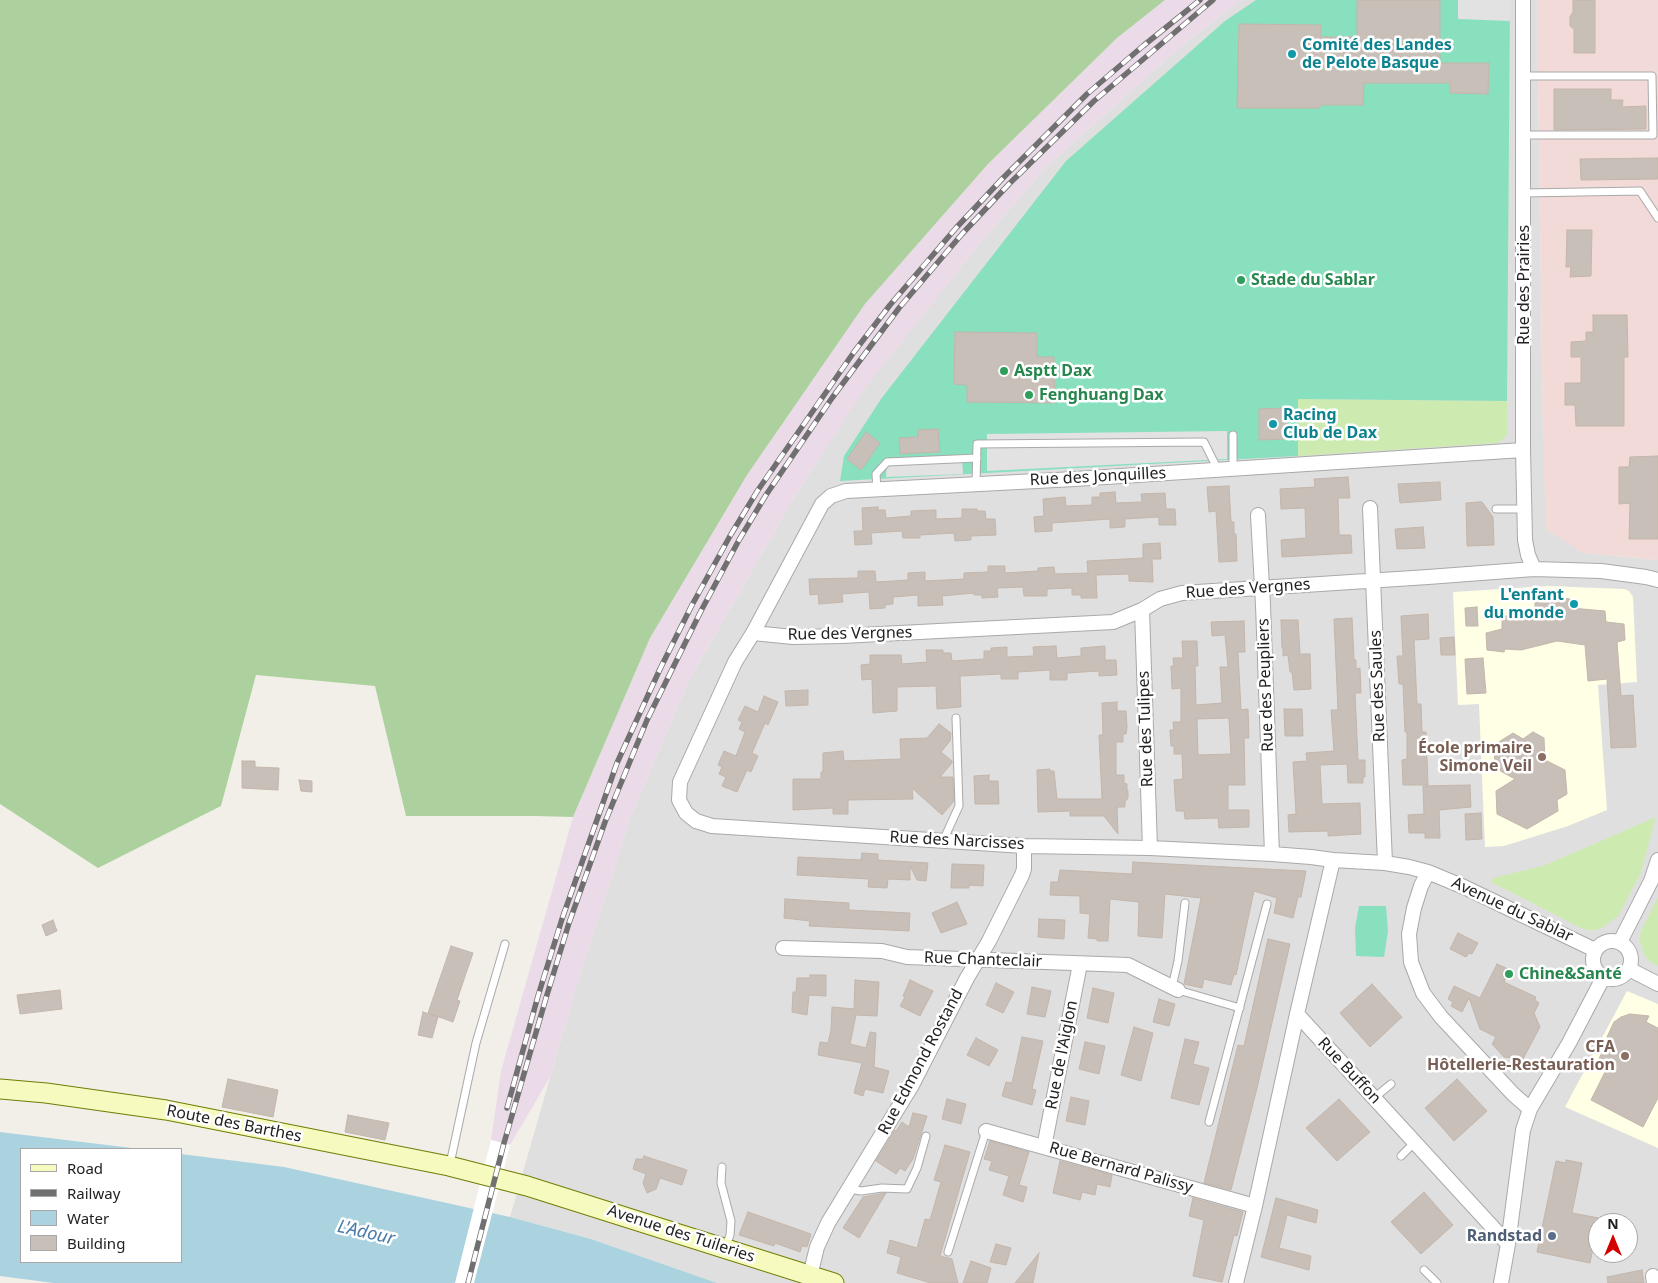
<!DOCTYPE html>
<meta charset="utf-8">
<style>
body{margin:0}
#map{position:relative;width:1658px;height:1283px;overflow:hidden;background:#f2efe9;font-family:"Noto Sans",sans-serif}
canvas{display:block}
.legend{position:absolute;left:20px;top:1148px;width:162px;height:115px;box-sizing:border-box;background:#fff;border:1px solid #a7a7a7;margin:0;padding:6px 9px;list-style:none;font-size:15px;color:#222}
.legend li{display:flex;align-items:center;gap:10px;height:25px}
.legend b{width:25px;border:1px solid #a7a7a7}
.north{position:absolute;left:1588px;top:1213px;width:50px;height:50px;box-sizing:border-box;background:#fff;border:1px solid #a7a7a7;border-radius:50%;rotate:0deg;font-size:14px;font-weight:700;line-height:20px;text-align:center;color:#222}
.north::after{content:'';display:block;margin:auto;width:18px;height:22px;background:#d40000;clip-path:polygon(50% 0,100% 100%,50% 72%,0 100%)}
</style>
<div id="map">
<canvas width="1658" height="1283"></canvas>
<ul class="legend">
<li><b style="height:6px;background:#f7fabf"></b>Road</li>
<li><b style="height:6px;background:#707070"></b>Railway</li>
<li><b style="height:14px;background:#aad3df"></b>Water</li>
<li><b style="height:14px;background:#c7bfb8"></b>Building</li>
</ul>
<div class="north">N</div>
</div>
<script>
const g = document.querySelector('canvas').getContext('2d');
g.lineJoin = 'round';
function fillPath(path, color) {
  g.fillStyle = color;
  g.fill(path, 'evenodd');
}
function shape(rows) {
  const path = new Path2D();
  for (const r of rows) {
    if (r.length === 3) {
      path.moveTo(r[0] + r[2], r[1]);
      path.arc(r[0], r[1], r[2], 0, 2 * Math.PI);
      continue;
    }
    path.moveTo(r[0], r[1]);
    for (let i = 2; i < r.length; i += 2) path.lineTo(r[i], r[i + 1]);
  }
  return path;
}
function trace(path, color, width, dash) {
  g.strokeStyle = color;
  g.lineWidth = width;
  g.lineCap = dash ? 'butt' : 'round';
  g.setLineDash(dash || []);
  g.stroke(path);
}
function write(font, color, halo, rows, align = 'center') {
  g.font = font + ' "Noto Sans",sans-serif';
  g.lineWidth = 5;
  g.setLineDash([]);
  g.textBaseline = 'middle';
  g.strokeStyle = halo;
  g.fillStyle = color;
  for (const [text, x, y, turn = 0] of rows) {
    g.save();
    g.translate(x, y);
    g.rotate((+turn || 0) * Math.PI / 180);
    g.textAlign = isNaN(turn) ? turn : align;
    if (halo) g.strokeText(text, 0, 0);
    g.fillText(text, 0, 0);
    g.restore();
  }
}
fillPath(shape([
 [1241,0,1537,0,1543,435,1583,553,1658,560,1658,1283,717,1283,591,1239,510,1217,574,994,630,818,689,680,792,501,862,391,978,245,1048,165,1179,48],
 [1598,1223,1628,1223,1628,1253,1598,1253]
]), '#e0dfdf');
fillPath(shape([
 [1537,0,1658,0,1658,560,1583,553,1546,529,1543,435]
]), '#f2dad9');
fillPath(shape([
 [1165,0,1241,0,1179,48,1048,165,978,245,862,392,792,501,689,680,630,818,574,994,550,1077,510,1145,491,1140,501,1071,573,817,650,638,747,475,865,304,988,164,1117,38]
]), '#ebdbe8');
fillPath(shape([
 [1548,586,1624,589,1629,591,1633,597,1637,682,1598,685,1607,810,1568,826,1504,846,1485,847,1479,704,1458,705,1453,592],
 [1627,991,1658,1004,1658,1148,1565,1107]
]), '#ffffe5');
fillPath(shape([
 [1297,399,1507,401,1507,435,1498,443,1298,456],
 [1656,817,1640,875,1618,916,1603,927,1597,930,1588,930,1581,928,1491,882,1493,878,1543,866],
 [1658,897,1658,966,1650,962,1644,955,1639,938,1643,927]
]), '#cdebb0');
fillPath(shape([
 [0,0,1165,0,1117,38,988,164,865,304,747,475,650,638,573,817,535,816,406,816,375,686,256,675,221,806,98,868,0,804]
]), '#add19e');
fillPath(shape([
 [1256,0,1510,0,1507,401,1298,399,1298,456,840,481,844,456,881,399,1066,161,1225,21],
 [1359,906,1386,906,1388,931,1384,957,1356,956,1355,928]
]), '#88e0be');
fillPath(shape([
 [1458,0,1510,0,1510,21,1458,19],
 [1227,431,1227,459,987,471,987,434],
 [962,459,963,474,886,477,887,462]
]), '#e2e2e2');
fillPath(shape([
 [0,1132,140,1149,21,1149,21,1262,181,1262,181,1154,284,1167,510,1217,591,1239,717,1283,54,1283,0,1276]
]), '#aad3df');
fillPath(shape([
 [491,1140,510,1145,474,1283,455,1283]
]), '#fff');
const building = shape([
 [1357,0,1440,0,1440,63,1489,63,1488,94,1450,93,1450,83,1364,83,1363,105,1320,105,1320,108,1237,108,1239,24,1321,25,1321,37,1357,37,1357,0],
 [1573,0,1595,0,1595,53,1574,53,1574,29,1570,26,1570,17,1573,12,1573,0],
 [1554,89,1611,89,1611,100,1623,100,1622,107,1646,106,1646,129,1554,130,1554,89],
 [1658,158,1658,179,1581,180,1580,159,1658,158],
 [1567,230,1592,230,1591,276,1570,277,1571,267,1566,267,1567,230],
 [1593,315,1627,315,1628,357,1624,357,1624,426,1576,426,1575,405,1565,405,1565,383,1581,383,1581,357,1571,357,1571,342,1586,341,1586,332,1593,332,1593,315],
 [955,332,1037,333,1037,357,1054,357,1055,403,967,402,967,385,954,384,955,332],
 [1287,408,1287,439,1259,440,1259,409,1287,408],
 [938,429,940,452,900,454,899,438,918,437,918,430,938,429],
 [866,432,880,443,861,470,847,459,866,432],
 [1658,456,1658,539,1629,539,1630,503,1619,504,1619,467,1629,467,1630,457,1658,456],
 [1348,477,1350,498,1338,498,1339,535,1351,535,1352,553,1282,557,1281,540,1306,538,1305,508,1281,509,1280,489,1315,487,1314,479,1348,477],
 [1440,482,1441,500,1400,503,1398,484,1440,482],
 [1229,486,1231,522,1234,522,1234,534,1236,534,1237,561,1219,562,1216,511,1209,512,1207,487,1229,486],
 [1115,492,1116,503,1142,502,1141,494,1165,493,1166,509,1175,509,1176,525,1159,525,1159,517,1125,519,1125,527,1110,528,1110,519,1052,523,1052,531,1035,532,1034,517,1044,516,1043,499,1065,497,1066,506,1092,505,1092,497,1100,497,1100,493,1115,492],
 [1479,502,1482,502,1493,517,1494,545,1467,546,1466,503,1479,502],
 [878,507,878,510,885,510,886,518,911,516,911,511,936,510,936,519,962,518,962,509,977,509,977,511,985,511,986,519,995,519,996,535,971,536,971,540,955,541,954,533,920,535,920,538,903,538,902,531,871,533,872,544,855,545,854,531,863,531,862,508,878,507],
 [1423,527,1425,548,1397,549,1395,529,1423,527],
 [1160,543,1161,559,1152,559,1153,582,1129,581,1129,574,1096,575,1097,598,1081,598,1081,595,1072,595,1072,588,1047,589,1047,596,1024,596,1023,587,997,588,998,597,982,598,982,595,974,595,974,593,942,596,943,605,918,606,918,595,893,597,893,604,885,605,885,608,870,609,869,592,842,594,843,602,819,604,818,594,810,595,809,579,858,578,858,571,875,571,876,582,908,580,908,573,925,572,925,581,964,579,964,573,988,572,988,566,1005,566,1005,573,1038,571,1038,568,1054,567,1055,574,1088,573,1087,561,1143,558,1143,544,1160,543],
 [1553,597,1570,599,1571,608,1605,611,1606,622,1624,624,1625,640,1617,642,1621,696,1633,695,1636,747,1611,748,1607,679,1588,681,1585,645,1557,641,1521,650,1505,649,1504,652,1487,650,1486,633,1502,629,1502,617,1535,609,1535,601,1553,597],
 [1477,607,1478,626,1466,626,1465,608,1477,607],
 [1428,614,1429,639,1414,640,1417,704,1421,704,1422,732,1426,732,1428,785,1403,785,1402,760,1407,759,1407,732,1405,732,1403,684,1399,684,1397,656,1403,656,1401,616,1428,614],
 [1352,618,1354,660,1356,660,1356,669,1360,668,1361,693,1355,693,1358,760,1365,760,1365,777,1363,777,1363,783,1348,783,1347,764,1320,765,1322,804,1360,803,1361,834,1328,836,1328,831,1289,832,1288,815,1296,814,1293,762,1307,761,1306,753,1334,751,1331,710,1338,710,1334,619,1352,618],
 [1281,620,1298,620,1300,654,1310,654,1311,689,1294,690,1292,672,1290,672,1288,655,1283,656,1283,648,1282,648,1281,620],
 [1244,621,1245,652,1238,652,1241,710,1248,709,1249,738,1244,738,1245,785,1228,785,1228,810,1249,810,1249,827,1219,828,1218,818,1185,819,1184,811,1176,811,1174,780,1183,779,1182,754,1174,754,1174,746,1171,746,1170,730,1174,730,1173,722,1181,722,1181,688,1172,689,1171,666,1174,666,1173,658,1183,658,1182,641,1197,641,1198,666,1195,666,1196,705,1222,703,1220,667,1228,667,1225,635,1212,636,1211,622,1244,621],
 [1229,718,1231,754,1198,755,1197,719,1229,718],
 [1454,637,1455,655,1441,655,1440,638,1454,637],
 [1056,646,1057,658,1081,656,1081,648,1105,646,1105,660,1116,660,1117,675,1099,676,1099,671,1067,673,1067,680,1050,680,1050,670,1018,672,1018,679,1001,679,1001,674,960,676,961,707,937,709,936,686,897,687,897,711,873,713,872,679,862,680,861,665,870,664,870,655,901,655,902,664,927,662,926,650,943,650,943,653,951,653,952,661,984,659,984,651,991,651,991,648,1007,647,1007,657,1034,656,1033,647,1056,646],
 [1483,658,1486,693,1467,694,1465,659,1483,658],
 [808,690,808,705,786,706,785,691,808,690],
 [764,696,778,702,768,725,765,723,752,753,758,756,751,772,747,770,737,792,722,786,726,777,719,774,722,767,718,765,724,751,736,756,745,732,739,729,742,722,738,720,745,706,758,712,764,696],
 [1117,702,1117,711,1126,711,1127,727,1126,734,1123,734,1123,742,1116,742,1116,775,1124,775,1124,783,1127,784,1127,791,1128,791,1128,798,1125,802,1125,807,1117,807,1118,834,1104,816,1070,816,1070,811,1038,812,1037,770,1050,769,1050,771,1054,771,1057,799,1102,799,1099,735,1103,735,1102,703,1117,702],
 [1284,709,1302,709,1303,736,1285,736,1284,709],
 [939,724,951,733,950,741,941,752,952,761,952,763,940,777,953,777,954,801,942,815,912,788,913,799,848,800,848,814,833,814,833,808,793,810,793,779,821,779,821,772,823,772,823,753,843,751,844,761,901,759,900,739,927,738,939,724],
 [1533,732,1544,738,1545,760,1565,770,1567,794,1557,800,1558,811,1527,829,1497,814,1496,791,1515,779,1495,768,1494,745,1513,733,1523,739,1533,732],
 [242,761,255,761,255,767,279,768,278,790,242,788,242,761],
 [989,775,989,781,998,781,999,804,975,804,974,776,989,775],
 [299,780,312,781,312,792,301,791,299,780],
 [1470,785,1471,807,1439,810,1440,838,1425,838,1425,833,1409,833,1408,815,1424,814,1423,786,1470,785],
 [1481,813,1482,839,1466,840,1465,814,1481,813],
 [862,853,878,854,878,860,928,863,926,881,917,880,910,866,910,880,888,879,887,888,868,887,869,879,797,875,798,857,861,860,862,853],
 [1133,862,1245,868,1306,871,1301,897,1298,897,1293,918,1274,913,1277,898,1254,891,1236,975,1234,974,1231,985,1204,979,1202,988,1184,984,1201,898,1165,894,1162,938,1138,936,1139,902,1110,899,1108,941,1097,941,1097,939,1088,938,1090,914,1080,913,1080,896,1050,895,1051,882,1058,882,1060,870,1132,874,1133,862],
 [952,864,984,865,983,886,969,885,969,888,951,888,952,864],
 [785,899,849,903,849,910,910,913,909,931,809,926,810,921,784,918,785,899],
 [957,902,967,924,941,933,932,913,957,902],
 [1039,919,1065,920,1064,939,1038,937,1039,919],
 [53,920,57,931,46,936,42,925,53,920],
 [1458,933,1478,943,1472,954,1469,953,1466,957,1450,949,1458,933],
 [1268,939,1290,944,1257,1088,1231,1190,1204,1183,1238,1045,1244,1046,1268,939],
 [451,946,473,953,457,1000,460,1001,453,1022,428,1013,451,946],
 [1497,964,1510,970,1504,982,1536,997,1535,1000,1539,1003,1534,1013,1540,1027,1523,1059,1504,1057,1492,1044,1496,1037,1480,1029,1469,998,1462,1012,1451,1006,1453,1002,1448,999,1454,986,1480,998,1497,964],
 [810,975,826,975,826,996,809,995,807,1015,792,1012,793,992,796,992,797,978,810,978,810,975],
 [855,980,879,982,877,1016,856,1015,850,1044,866,1048,870,1032,876,1033,874,1067,889,1071,883,1093,865,1089,863,1096,854,1093,862,1063,818,1055,820,1042,828,1043,831,1030,832,1007,854,1009,855,980],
 [910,980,933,991,920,1016,900,1006,905,997,903,996,910,980],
 [996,983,1014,992,1003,1013,986,1005,996,983],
 [1372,984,1402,1017,1370,1047,1340,1013,1372,984],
 [1032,987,1051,991,1045,1017,1027,1014,1032,987],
 [1093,988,1114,993,1108,1023,1087,1018,1093,988],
 [60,990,62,1009,20,1014,17,995,60,990],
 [1159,999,1175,1004,1169,1026,1153,1022,1159,999],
 [423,1012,438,1017,432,1038,418,1035,423,1012],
 [1630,1014,1649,1016,1646,1022,1658,1028,1658,1098,1643,1127,1591,1100,1606,1070,1596,1065,1609,1038,1607,1037,1614,1022,1621,1017,1630,1014],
 [1134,1027,1153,1033,1141,1081,1121,1075,1134,1027],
 [1022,1037,1043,1041,1032,1089,1036,1090,1032,1105,1002,1096,1006,1082,1012,1083,1022,1037],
 [976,1038,998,1050,989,1066,967,1055,976,1038],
 [1185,1039,1199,1042,1193,1064,1209,1068,1199,1105,1171,1098,1185,1039],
 [1085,1042,1105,1046,1099,1074,1079,1069,1085,1042],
 [228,1079,278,1090,273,1117,222,1107,228,1079],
 [1457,1079,1487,1111,1454,1141,1425,1108,1457,1079],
 [1071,1097,1089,1101,1085,1125,1066,1121,1071,1097],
 [947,1099,966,1104,961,1124,942,1119,947,1099],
 [1339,1099,1370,1132,1337,1161,1306,1128,1339,1099],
 [913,1113,927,1116,913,1159,905,1171,900,1168,896,1174,876,1161,895,1130,896,1131,902,1122,909,1127,913,1113],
 [348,1115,389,1123,385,1140,345,1132,348,1115],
 [990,1141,1029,1152,1019,1185,1027,1187,1023,1202,1003,1195,1009,1176,989,1170,992,1161,984,1159,990,1141],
 [945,1145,970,1152,940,1256,952,1259,958,1283,931,1283,897,1273,901,1257,887,1253,890,1240,917,1248,925,1219,930,1220,941,1182,934,1180,945,1145],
 [644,1156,687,1170,682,1185,660,1178,656,1189,647,1193,643,1183,646,1174,633,1169,636,1159,643,1159,644,1156],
 [1566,1160,1582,1163,1572,1213,1599,1218,1590,1263,1537,1252,1556,1161,1566,1163,1566,1160],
 [1060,1161,1112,1175,1110,1187,1097,1184,1095,1195,1082,1192,1080,1200,1053,1193,1060,1161],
 [1424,1192,1453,1225,1421,1254,1391,1222,1424,1192],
 [886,1193,859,1238,843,1228,863,1197,886,1193],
 [1193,1198,1243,1212,1237,1236,1234,1235,1222,1282,1193,1276,1204,1220,1189,1216,1193,1198],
 [1276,1198,1318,1210,1316,1223,1287,1215,1279,1248,1311,1256,1309,1270,1261,1257,1276,1198],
 [748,1212,811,1234,807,1247,802,1246,800,1252,775,1243,774,1246,739,1235,748,1212],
 [996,1244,1011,1248,1006,1265,990,1262,996,1244],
 [1039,1253,1033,1283,1015,1283,1039,1253],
 [971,1261,991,1268,987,1283,963,1283,971,1261],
 [1642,1270,1644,1283,1608,1283,1607,1277,1642,1270]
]);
fillPath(building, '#c7bfb8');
trace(building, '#c4b6ab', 1);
const service = shape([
 [1523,76,1652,76,1653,135,1523,135],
 [1524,193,1640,191,1658,218],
 [1233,435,1233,469],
 [976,483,977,444,1204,442,1218,470],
 [877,490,876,474,887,462,977,458],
 [1496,509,1525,509],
 [943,841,959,806,956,718],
 [1172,987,1178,961,1185,903],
 [1178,990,1240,1008],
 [1374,1098,1391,1084],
 [1209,1122,1267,904],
 [1401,1156,1415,1142],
 [450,1164,476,1043,505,944],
 [722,1167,721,1183,731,1221,730,1235,725,1248],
 [849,1189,861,1191,882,1188,907,1189,917,1168,926,1136],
 [948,1252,986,1131],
 [1424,1270,1437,1283]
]);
const minor = shape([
 [1523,0,1523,450,1525,540,1528,555,1534,569],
 [1523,450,1075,479,846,491,831,496,822,504,753,633,735,662,680,782,679,800,686,813,696,821,712,826,1024,846,1150,848,1272,854,1311,857,1333,860,1385,863,1409,867,1428,872,1464,887,1595,950],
 [1370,508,1385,863],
 [1258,515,1263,605,1272,854],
 [1142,610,1150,848],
 [753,633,793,637,842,636,1113,622,1142,610,1160,599,1182,593,1428,577,1534,569,1601,571,1646,577,1658,580],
 [1428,872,1421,886,1414,908,1409,934,1411,962,1423,993,1441,1017,1513,1094,1530,1109],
 [1612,960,19],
 [1620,942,1651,881,1658,860],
 [783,948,882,951,907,957,1128,965,1178,990],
 [1629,969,1658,984],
 [1297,1014,1508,1244],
 [986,1131,1255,1206,1236,1283],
 [1044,1147,1080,964],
 [1255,1206,1297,1014,1333,860],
 [810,1276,817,1247,828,1223,912,1085,967,978,989,941,1022,875,1024,869,1024,846],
 [1653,1276,1654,1283],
 [1501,1283,1508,1244,1523,1130,1530,1109,1569,1043,1603,978]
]);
const secondary = shape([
 [0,1089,46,1093,166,1110,449,1166,527,1186,834,1283]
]);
trace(service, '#a9a9a9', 9);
trace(minor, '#a9a9a9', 16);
trace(secondary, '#707d05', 21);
trace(service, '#fff', 7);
trace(minor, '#fff', 14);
trace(secondary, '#f7fabf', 19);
const rail = shape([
 [507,1108,538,996,562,919,617,763,660,669,692,605,730,536,758,490,854,352,890,305,956,228,1003,178,1087,94,1143,46,1200,0],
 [468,1283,504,1143,546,998,569,923,605,822,647,720,702,609,739,540,766,495,832,398,899,308,962,234,1010,183,1094,101,1213,0]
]);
trace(rail, '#707070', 5.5);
trace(rail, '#fff', 4, [11]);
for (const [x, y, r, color] of [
 [1292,54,5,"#0f9aa8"],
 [1241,280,5,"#2e9e5b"],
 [1004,371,5,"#2e9e5b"],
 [1029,395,5,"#2e9e5b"],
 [1273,424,5,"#0f9aa8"],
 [1574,604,5,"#0f9aa8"],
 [1542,757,5,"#8d6e63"],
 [1509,974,5,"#2e9e5b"],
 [1625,1056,5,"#8d6e63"],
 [1552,1236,5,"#5c6f8a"]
]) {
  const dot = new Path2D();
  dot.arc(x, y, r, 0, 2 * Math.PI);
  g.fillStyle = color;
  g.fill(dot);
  trace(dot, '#fff', 2);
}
write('bold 16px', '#0d838f', '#fff', [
 ["Comité des Landes",1302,45],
 ["de Pelote Basque",1302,63],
 ["Racing",1283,415],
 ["Club de Dax",1283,433],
 ["L'enfant",1564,595,"right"],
 ["du monde",1564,613,"right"]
], 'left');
write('bold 16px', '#27864d', '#fff', [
 ["Stade du Sablar",1251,280],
 ["Asptt Dax",1014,371],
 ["Fenghuang Dax",1039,395],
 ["Chine&Santé",1519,974]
], 'left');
write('16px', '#222', '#fff', [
 ["Rue des Prairies",1524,285,-90],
 ["Rue des Jonquilles",1098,477,-3],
 ["Rue des Vergnes",1248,589,-4],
 ["Rue des Vergnes",850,634,-1],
 ["Rue des Peupliers",1266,685,-92],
 ["Rue des Saules",1378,686,-92],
 ["Rue des Tulipes",1146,729,-92],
 ["Rue des Narcisses",957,841,3],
 ["Avenue du Sablar",1512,910,25],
 ["Rue Chanteclair",983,960,2],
 ["Rue de l'Aiglon",1062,1055,-79],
 ["Rue Edmond Rostand",921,1062,-62],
 ["Rue Buffon",1349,1071,47],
 ["Route des Barthes",234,1124,11],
 ["Rue Bernard Palissy",1121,1168,16],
 ["Avenue des Tuileries",681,1234,18]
]);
write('bold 16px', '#785e54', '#fff', [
 ["École primaire",1532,748],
 ["Simone Veil",1532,766],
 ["CFA",1615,1047],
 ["Hôtellerie-Restauration",1615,1065]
], 'right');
write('bold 16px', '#4e5e75', '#fff', [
 ["Randstad",1542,1236]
], 'right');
write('italic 18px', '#4a7aab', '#fff', [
 ["L'Adour",366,1233,13]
]);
</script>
